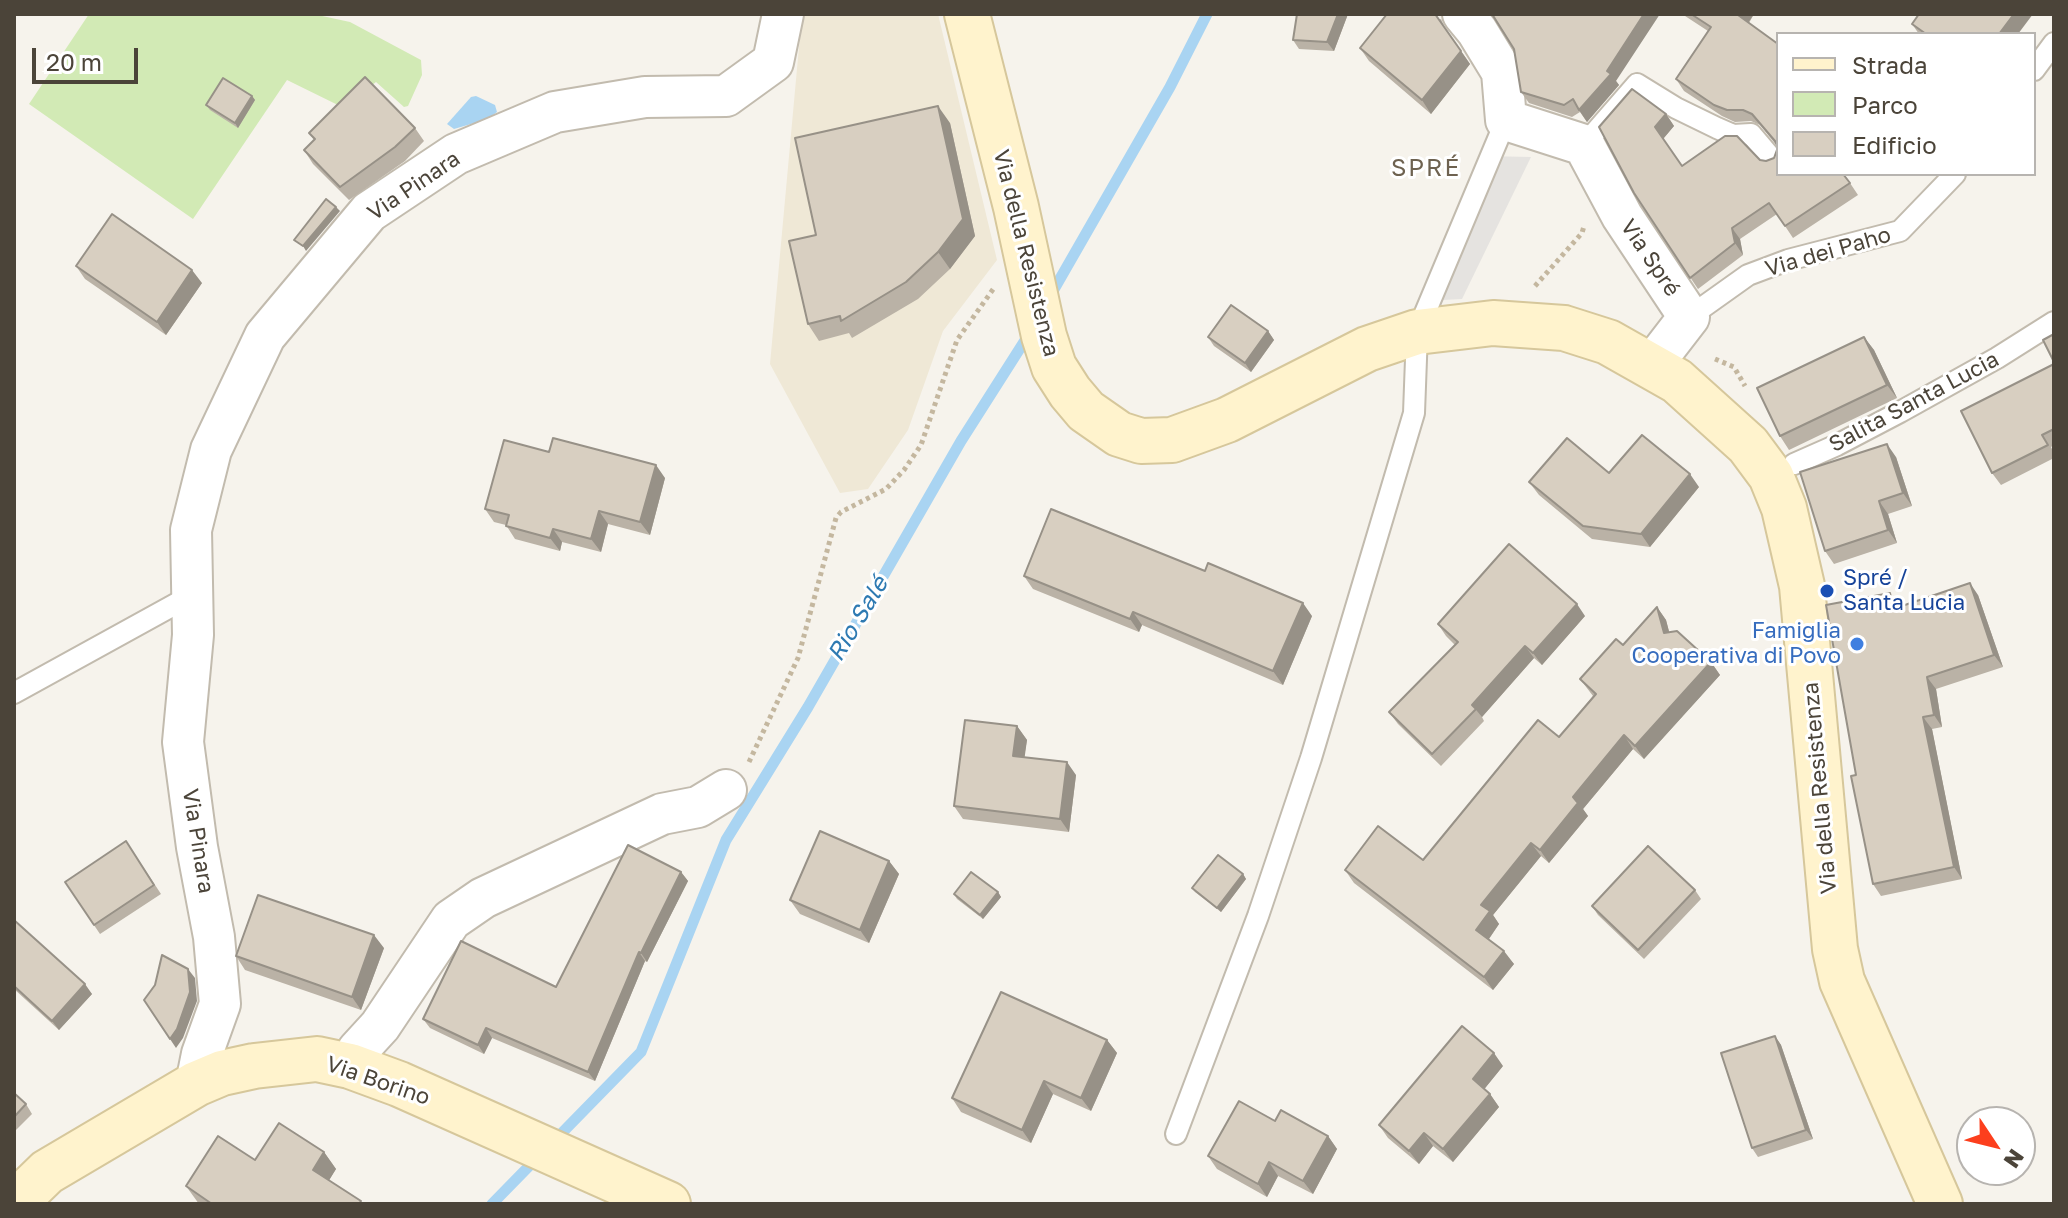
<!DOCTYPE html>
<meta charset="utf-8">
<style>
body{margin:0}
#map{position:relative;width:2068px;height:1218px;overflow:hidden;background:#f6f3ec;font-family:"Golos Text",sans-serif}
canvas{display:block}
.frame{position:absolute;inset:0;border:16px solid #4b4439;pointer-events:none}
.legend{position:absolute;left:1776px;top:32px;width:260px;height:144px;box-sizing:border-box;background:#fff;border:2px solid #b7b4b0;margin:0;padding:10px 14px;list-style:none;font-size:24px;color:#4b4439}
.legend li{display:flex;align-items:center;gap:16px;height:40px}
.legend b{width:40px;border:2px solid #b7b4b0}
.north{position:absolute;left:1956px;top:1106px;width:80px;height:80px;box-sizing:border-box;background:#fff;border:2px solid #b7b4b0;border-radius:50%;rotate:125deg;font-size:22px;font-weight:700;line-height:32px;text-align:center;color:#4b4439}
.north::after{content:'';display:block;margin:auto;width:28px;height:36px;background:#fc3f1d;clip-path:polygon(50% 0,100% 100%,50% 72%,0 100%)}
.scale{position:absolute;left:32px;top:48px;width:106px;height:36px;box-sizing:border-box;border:4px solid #4b4439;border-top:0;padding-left:10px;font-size:24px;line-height:28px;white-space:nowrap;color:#4b4439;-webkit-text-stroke:6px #fff;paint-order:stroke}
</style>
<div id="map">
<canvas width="2068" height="1218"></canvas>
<div class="frame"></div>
<ul class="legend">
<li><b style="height:10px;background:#fff3cd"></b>Strada</li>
<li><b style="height:22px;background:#d2eab5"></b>Parco</li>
<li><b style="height:22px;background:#d8cfc1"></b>Edificio</li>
</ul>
<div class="north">N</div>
<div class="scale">20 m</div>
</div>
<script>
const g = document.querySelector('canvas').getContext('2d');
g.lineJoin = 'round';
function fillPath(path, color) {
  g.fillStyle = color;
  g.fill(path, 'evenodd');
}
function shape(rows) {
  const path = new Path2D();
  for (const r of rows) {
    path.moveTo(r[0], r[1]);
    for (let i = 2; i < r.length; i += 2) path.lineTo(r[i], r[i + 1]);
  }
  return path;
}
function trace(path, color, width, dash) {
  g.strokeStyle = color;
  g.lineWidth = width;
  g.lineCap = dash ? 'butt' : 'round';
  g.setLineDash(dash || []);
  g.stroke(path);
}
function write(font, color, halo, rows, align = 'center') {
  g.font = font + ' "Golos Text",sans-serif';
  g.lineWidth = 6;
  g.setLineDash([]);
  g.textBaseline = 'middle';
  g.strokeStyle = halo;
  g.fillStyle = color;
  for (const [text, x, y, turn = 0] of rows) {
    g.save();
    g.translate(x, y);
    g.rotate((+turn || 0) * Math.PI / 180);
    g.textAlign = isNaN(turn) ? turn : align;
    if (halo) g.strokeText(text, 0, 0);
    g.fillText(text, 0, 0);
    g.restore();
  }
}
fillPath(shape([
 [802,14,938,14,997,260,943,331,908,430,868,489,840,493,770,364]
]), '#efe8d6');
fillPath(shape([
 [89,14,313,14,350,22,421,60,422,75,408,106,404,107,376,82,344,108,287,80,193,219,29,104]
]), '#d2eab5');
fillPath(shape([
 [1485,156,1531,157,1462,299,1424,301]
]), '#e5e3e0');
fillPath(shape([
 [476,96,495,105,497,112,488,119,454,129,447,124,471,97]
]), '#a9d4f2');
trace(shape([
 [1049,298,1170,87,1207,14],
 [554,1141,641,1052,726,840,808,707,961,441,1031,331],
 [492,1204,539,1156]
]), '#a9d4f2', 11);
const lane = shape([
 [2034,70,2054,43],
 [1584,145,1637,84,1676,108,1717,128,1733,135,1751,134,1773,160],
 [1689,317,1748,275,1788,260,1900,231,1955,174],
 [1794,464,1837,445,1900,412,1997,358,2054,322],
 [14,693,192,595],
 [1176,1134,1258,916,1311,758,1414,413,1417,332,1506,120]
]);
const street = shape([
 [1463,14,1477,31,1502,72,1506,120,1584,145,1622,216,1689,317,1652,365],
 [350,1066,358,1050,380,1026,451,920,483,898,662,814,698,807,726,790],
 [196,1084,202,1054,220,1004,214,937,197,847,183,742,193,635,191,530,211,450,265,336,369,212,456,154,555,112,645,97,726,96,773,62,783,14]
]);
const secondary = shape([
 [967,14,1016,207,1044,336,1054,367,1070,392,1086,411,1119,434,1141,441,1172,440,1227,420,1367,349,1417,332,1493,323,1564,328,1608,342,1677,381,1748,445,1771,476,1784,508,1802,586,1835,949,1842,981,1940,1204],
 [14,1204,47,1172,196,1084,222,1073,254,1066,317,1059,350,1066,399,1084,668,1204]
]);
trace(lane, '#c2bbae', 24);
trace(street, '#c2bbae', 44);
trace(secondary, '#d6c79b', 48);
trace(shape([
 [1535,286,1582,233,1584,226],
 [1715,359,1734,367,1745,386],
 [749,762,798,658,836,518,841,512,886,489,904,470,921,445,957,340,994,288]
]), '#c4b79f', 5, [4, 4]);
trace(lane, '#fff', 20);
trace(street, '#fff', 40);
trace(secondary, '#fff3cd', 44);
fillPath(shape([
 [1348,14,1334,51,1299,49,1293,40],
 [1682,14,1754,14,1749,23,1778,44,1778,174,1844,174,1858,195,1793,238,1777,214,1740,239,1743,255,1698,289,1634,193,1666,114,1674,126,1663,139,1682,166,1760,160,1766,161,1774,158,1778,147,1760,125,1751,121,1735,122,1722,116,1684,91,1676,79,1708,31],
 [1441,19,1445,28,1470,64,1431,114,1369,61,1360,48],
 [1912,24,2018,34,1919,34],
 [1514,49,1616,81,1619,85,1587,122,1580,112,1572,117,1529,103,1521,92],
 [252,96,255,100,238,128,210,110,206,105],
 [950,123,975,236,950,269,918,299,852,338,849,333,819,341,808,324,816,235],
 [415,128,424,141,405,161,349,200,313,164,304,150,314,140,309,133],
 [76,266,202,283,166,335,85,279],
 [1268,331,1274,340,1251,372,1214,346,1208,337],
 [1864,337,1874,350,1897,398,1789,450,1780,436],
 [2054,364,2054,445,2051,447,2054,453,2054,458,2001,485,1992,473],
 [549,452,665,478,650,535,608,524,601,552,562,542,560,551,515,539,506,525,494,522,485,509],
 [1896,457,1912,506,1888,514,1897,543,1834,564,1825,551],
 [1609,473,1699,487,1650,547,1592,539,1539,495,1529,482],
 [1024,576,1312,616,1283,685,1142,625,1139,632,1033,589],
 [1890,593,1899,607,1978,595,2003,667,1936,689,1942,727,1932,729,1962,879,1881,896,1873,884,1856,775],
 [1657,607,1666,620,1669,632,1711,662,1720,675,1644,759,1633,749,1583,809,1588,816,1549,863,1541,856,1493,915,1499,924,1489,939,1514,964,1493,990,1354,883,1345,870,1423,860,1559,737,1593,696,1580,679,1623,645],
 [1585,616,1542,665,1534,658,1482,717,1484,721,1441,766,1398,724,1389,712,1455,645,1446,636,1438,624],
 [1017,726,1027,740,1024,757,1076,775,1069,832,963,819,954,806],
 [126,841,161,894,100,934,65,882],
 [889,861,899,874,869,943,800,914,790,900],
 [681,872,688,881,647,962,645,961,595,1081,492,1038,484,1054,430,1028,423,1019,556,987],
 [1243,874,1246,879,1221,912,1195,892,1192,888],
 [1695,890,1701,899,1644,959,1598,915,1592,906],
 [998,892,1001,897,983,919,957,899,954,894],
 [14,920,92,994,59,1030,14,989],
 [384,948,361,1010,245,970,236,956],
 [1775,1036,1781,1045,1813,1139,1758,1157,1752,1148],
 [1107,1040,1117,1053,1091,1111,1053,1094,1031,1143,961,1112,952,1098],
 [1503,1066,1484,1089,1490,1094,1499,1107,1453,1162,1433,1146,1419,1164,1388,1138,1379,1125],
 [14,1093,26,1104,32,1114,14,1132],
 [1275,1121,1328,1136,1337,1149,1313,1194,1278,1176,1267,1197,1217,1169,1208,1156],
 [324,1152,336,1169,329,1180,363,1204,199,1204,186,1186,255,1160]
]), '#bab2a6');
fillPath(shape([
 [1338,14,1348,14,1334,51,1327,42],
 [1644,14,1660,14,1616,81,1619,85,1587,122,1579,110],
 [1739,14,1754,14,1746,26,1738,15],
 [2014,14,2033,14,2018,34,1999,34],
 [1461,51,1470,64,1431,114,1422,100],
 [252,96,255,100,238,128,235,123],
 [938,106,950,123,975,236,950,269,938,252],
 [1666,114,1674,126,1663,139,1655,127],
 [336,207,340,211,306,251,303,246],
 [1732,228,1740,239,1743,255,1735,243],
 [192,270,202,283,166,335,157,322],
 [1268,331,1274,340,1251,372,1245,363],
 [1864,337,1874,350,1897,398,1887,385],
 [1887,444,1896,457,1912,506,1903,493],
 [656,465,665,478,650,535,640,522],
 [1690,474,1699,487,1650,547,1641,534],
 [1879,501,1888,514,1897,543,1888,530],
 [599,511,608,524,601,552,591,539],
 [553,529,562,542,560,551,550,538],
 [1970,583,1978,595,2003,667,1994,655],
 [1890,593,1898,605,1901,621,1893,609],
 [1303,603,1312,616,1283,685,1273,671],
 [1577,604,1585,616,1542,665,1533,653],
 [1657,607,1666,620,1673,646,1664,633],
 [1133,612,1142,625,1139,632,1130,619],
 [1525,646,1534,658,1482,717,1472,705],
 [1711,662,1720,675,1644,759,1635,746],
 [1927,677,1936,689,1942,727,1934,715],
 [1923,717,1932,729,1962,879,1954,867],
 [1017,726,1027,740,1023,769,1013,756],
 [1624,735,1633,749,1583,809,1588,816,1549,863,1540,850,1573,797],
 [1067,762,1076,775,1069,832,1060,819],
 [1531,843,1541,856,1493,915,1499,924,1486,943,1476,930,1481,905],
 [889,861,899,874,869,943,860,930],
 [681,872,688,881,647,962,641,953],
 [1243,874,1246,879,1221,912,1217,908],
 [998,892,1001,897,983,919,980,915],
 [374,935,384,948,361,1010,352,997],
 [1504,951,1514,964,1493,990,1484,977],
 [639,952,645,961,595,1081,588,1072],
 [188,969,195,978,197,1001,183,1038,176,1048,170,1039],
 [85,984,92,994,59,1030,52,1021],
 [486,1028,492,1038,484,1054,478,1045],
 [1775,1036,1781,1045,1813,1139,1806,1130],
 [1107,1040,1117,1053,1091,1111,1081,1098],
 [1494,1053,1503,1066,1482,1092,1473,1079],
 [1044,1081,1053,1094,1031,1143,1022,1130],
 [1490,1094,1499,1107,1453,1162,1443,1149],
 [1424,1133,1433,1146,1419,1164,1409,1151],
 [1328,1136,1337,1149,1313,1194,1303,1181],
 [324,1152,336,1169,325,1187,313,1170],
 [1269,1162,1278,1176,1267,1197,1258,1184]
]), '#979187');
const building = shape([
 [1297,14,1338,14,1327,42,1293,40,1297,14],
 [1387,14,1435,14,1461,51,1422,100,1360,48,1387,14],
 [1492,14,1644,14,1607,71,1611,74,1579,110,1573,99,1564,105,1521,92,1514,49,1492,14],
 [1691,14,1739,14,1738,15,1778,44,1778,174,1843,174,1850,183,1785,226,1769,203,1732,228,1735,243,1690,278,1634,193,1599,127,1632,89,1666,114,1655,127,1682,166,1725,136,1737,136,1760,160,1766,161,1774,158,1778,147,1775,141,1752,114,1743,110,1727,110,1714,105,1676,79,1711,27,1691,14],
 [1919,14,2014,14,1999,34,1926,34,1912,24,1919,14],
 [365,77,415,128,395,147,340,187,304,150,315,139,309,133,365,77],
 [223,78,252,96,235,123,206,105,223,78],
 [938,106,963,219,938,252,906,282,841,321,840,316,808,324,789,241,816,235,795,138,938,106],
 [326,199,336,207,303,246,294,240,326,199],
 [112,214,192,270,157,322,76,266,112,214],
 [1231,305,1268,331,1245,363,1208,337,1231,305],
 [2054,334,2054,362,2043,340,2054,334],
 [1864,337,1887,385,1780,436,1757,388,1864,337],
 [2054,364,2054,429,2042,435,2048,445,1992,473,1961,411,2054,364],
 [1642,435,1690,474,1641,534,1583,526,1529,482,1567,438,1609,473,1642,435],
 [553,438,656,465,640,522,599,511,591,539,553,529,550,538,506,526,509,515,485,509,504,440,549,452,553,438],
 [1887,444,1903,493,1879,501,1888,530,1825,551,1800,472,1887,444],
 [1051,509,1205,571,1208,563,1303,603,1273,671,1133,612,1130,619,1024,576,1051,509],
 [1509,544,1577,604,1533,653,1525,646,1472,705,1476,709,1432,754,1389,712,1458,642,1438,624,1509,544],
 [1970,583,1994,655,1927,677,1934,715,1923,717,1954,867,1873,884,1851,776,1856,775,1826,605,1890,593,1893,609,1970,583],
 [1657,607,1664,633,1677,631,1711,662,1635,746,1624,735,1573,797,1578,803,1540,850,1531,843,1481,905,1490,911,1476,930,1504,951,1484,977,1345,870,1378,826,1423,860,1538,720,1559,737,1596,694,1580,679,1616,639,1623,645,1657,607],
 [965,720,1017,726,1013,756,1067,762,1060,819,954,806,965,720],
 [820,831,889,861,860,930,790,900,820,831],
 [126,841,154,885,94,925,65,882,126,841],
 [628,845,681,872,641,953,639,952,588,1072,486,1028,478,1045,423,1019,461,941,556,987,628,845],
 [1648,846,1695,890,1638,950,1592,906,1648,846],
 [1218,855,1243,874,1217,908,1192,888,1218,855],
 [971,872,998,892,980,915,954,894,971,872],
 [258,895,374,935,352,997,236,956,258,895],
 [14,920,85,984,52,1021,14,986,14,920],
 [162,955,188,969,190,992,177,1029,170,1039,144,1000,155,985,162,955],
 [1001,992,1107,1040,1081,1098,1044,1081,1022,1130,952,1098,1001,992],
 [1462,1026,1494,1053,1473,1079,1490,1094,1443,1149,1424,1133,1409,1151,1379,1125,1462,1026],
 [1775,1036,1806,1130,1752,1148,1721,1053,1775,1036],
 [14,1093,26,1104,14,1117,14,1093],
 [1239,1101,1275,1121,1281,1110,1328,1136,1303,1181,1269,1162,1258,1184,1208,1156,1239,1101],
 [279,1123,324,1152,313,1170,361,1201,359,1204,212,1204,186,1186,218,1136,255,1160,279,1123]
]);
fillPath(building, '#d8cfc1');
trace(building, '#979187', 2);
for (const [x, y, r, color] of [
 [1827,591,8,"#1a4fb4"],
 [1857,644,8,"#3f7fe0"]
]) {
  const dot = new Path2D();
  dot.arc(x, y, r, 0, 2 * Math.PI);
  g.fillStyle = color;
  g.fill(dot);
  trace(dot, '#fff', 3);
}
write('22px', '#4b4439', '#fff', [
 ["Via Pinara",414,186,-34],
 ["Via dei Paho",1828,252,-16],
 ["Via della Resistenza",1026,253,76],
 ["Via Spré",1650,258,56],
 ["Salita Santa Lucia",1914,402,-28],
 ["Via della Resistenza",1820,788,-95],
 ["Via Pinara",198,841,81],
 ["Via Borino",378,1081,19]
]);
write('22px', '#164399', '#fff', [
 ["Spré /",1843,578],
 ["Santa Lucia",1843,603]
], 'left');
write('22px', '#366cbe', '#fff', [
 ["Famiglia",1841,631],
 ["Cooperativa di Povo",1841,656]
], 'right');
g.letterSpacing = '2px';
write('24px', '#6e6250', '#fff', [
 ["SPRÉ",1426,168]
]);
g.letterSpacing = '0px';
write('italic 24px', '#2e7ab2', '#fff', [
 ["Rio Salé",858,619,-59]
]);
</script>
